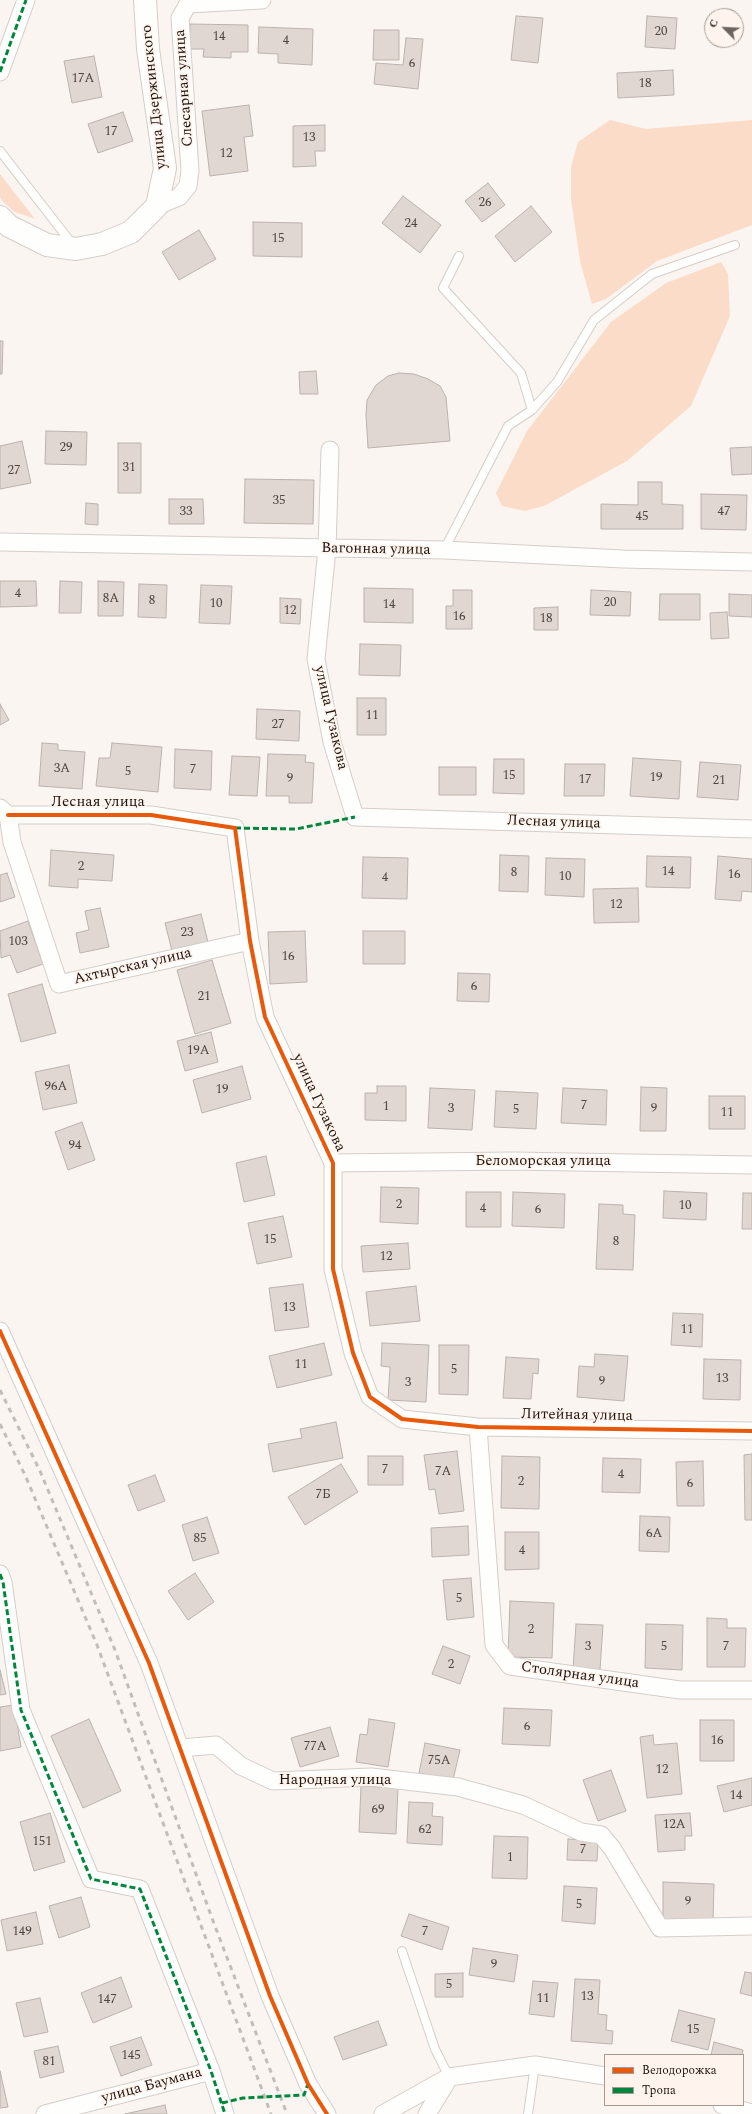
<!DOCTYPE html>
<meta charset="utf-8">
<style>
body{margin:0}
#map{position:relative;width:752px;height:2114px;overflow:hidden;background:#fbf5f1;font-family:Spectral,serif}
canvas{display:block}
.legend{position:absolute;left:604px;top:2054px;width:140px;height:52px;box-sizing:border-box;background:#fff4ed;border:1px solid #a59a94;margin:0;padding:5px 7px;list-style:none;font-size:12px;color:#1e140f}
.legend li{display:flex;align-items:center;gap:8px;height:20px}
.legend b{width:20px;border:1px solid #a59a94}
.north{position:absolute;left:704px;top:8px;width:40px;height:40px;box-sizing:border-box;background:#fff4ed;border:1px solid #a59a94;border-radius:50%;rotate:294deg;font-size:11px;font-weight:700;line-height:16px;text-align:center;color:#1e140f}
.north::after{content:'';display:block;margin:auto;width:14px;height:18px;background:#6b635e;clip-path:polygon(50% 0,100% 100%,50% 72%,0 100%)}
</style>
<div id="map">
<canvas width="752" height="2114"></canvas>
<ul class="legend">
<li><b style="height:5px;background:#e8590c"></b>Велодорожка</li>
<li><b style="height:5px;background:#00873e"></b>Тропа</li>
</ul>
<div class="north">С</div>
</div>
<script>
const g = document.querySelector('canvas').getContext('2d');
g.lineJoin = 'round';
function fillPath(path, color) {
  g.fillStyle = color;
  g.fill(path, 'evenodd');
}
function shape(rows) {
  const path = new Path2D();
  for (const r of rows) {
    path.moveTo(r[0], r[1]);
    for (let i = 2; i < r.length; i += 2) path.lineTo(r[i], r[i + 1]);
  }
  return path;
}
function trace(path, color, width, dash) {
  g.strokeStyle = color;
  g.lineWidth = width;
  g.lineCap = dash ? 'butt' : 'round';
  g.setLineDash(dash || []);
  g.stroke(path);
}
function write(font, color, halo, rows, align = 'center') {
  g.font = font + ' Spectral,serif';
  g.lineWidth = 3.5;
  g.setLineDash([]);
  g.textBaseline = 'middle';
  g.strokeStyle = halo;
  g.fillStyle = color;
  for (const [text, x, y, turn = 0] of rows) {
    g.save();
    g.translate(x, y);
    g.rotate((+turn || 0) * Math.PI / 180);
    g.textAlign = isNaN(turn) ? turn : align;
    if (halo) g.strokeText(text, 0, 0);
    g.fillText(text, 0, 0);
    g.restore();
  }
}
fillPath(shape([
 [610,120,646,129,752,120,752,225,657,261,606,299,592,304,580,261,571,199,571,167,578,142],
 [0,174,35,219,15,212,3,202,0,197],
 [721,262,728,274,730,316,691,406,627,461,544,506,525,511,502,506,496,493,527,431,611,322,666,283]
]), '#fbdcc8');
const building = shape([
 [516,16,543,18,538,63,511,60,516,16],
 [647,16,677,18,675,49,645,47,647,16],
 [190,24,248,25,248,52,231,52,231,58,203,57,204,49,189,49,190,24],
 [259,27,313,29,312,65,278,63,278,54,258,53,259,27],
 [374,30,399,30,399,60,373,60,374,30],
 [406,38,423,39,418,89,374,84,376,63,403,65,406,38],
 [94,56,102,97,72,103,64,61,94,56],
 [673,70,674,95,618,98,617,73,673,70],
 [249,105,253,136,244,137,248,171,210,176,202,111,249,105],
 [123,112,133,141,98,153,88,124,123,112],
 [325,125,325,151,315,151,316,166,293,167,293,126,325,125],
 [488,183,505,205,482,222,465,201,488,183],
 [403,196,441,225,420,253,382,223,403,196],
 [531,206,552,232,515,262,495,236,531,206],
 [253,222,302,223,302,257,253,256,253,222],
 [199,230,216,259,179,280,162,252,199,230],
 [0,341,3,341,2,374,0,374,0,341],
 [316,371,318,394,300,394,299,372,316,371],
 [399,373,414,374,428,379,440,386,446,397,450,441,368,448,366,415,367,400,376,385,388,376,399,373],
 [46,431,87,432,86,465,45,464,46,431],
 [22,441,31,483,0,489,0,446,22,441],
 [118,443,141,443,141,493,118,493,118,443],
 [752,447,752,474,732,475,730,448,752,447],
 [245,479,314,480,313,524,244,523,245,479],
 [638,482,662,482,662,504,683,505,683,529,601,529,601,504,638,505,638,482],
 [701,494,747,495,746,530,701,529,701,494],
 [169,499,203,499,204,524,169,524,169,499],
 [86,503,98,504,98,525,85,524,86,503],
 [0,581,36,581,37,606,0,607,0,581],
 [60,581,82,582,81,613,59,613,60,581],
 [98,581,124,582,123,616,98,616,98,581],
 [139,584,167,585,166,618,138,617,139,584],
 [201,585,232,586,230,624,199,623,201,585],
 [364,588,413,589,413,623,364,622,364,588],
 [453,590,472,590,472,629,446,629,446,606,453,606,453,590],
 [591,590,631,592,630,616,590,615,591,590],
 [660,594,700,594,700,620,659,620,660,594],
 [729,594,752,595,752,617,729,616,729,594],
 [280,598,301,599,300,624,280,623,280,598],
 [558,607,558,630,534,630,534,608,558,607],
 [727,612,729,638,711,639,710,613,727,612],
 [360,644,401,645,400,676,359,675,360,644],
 [357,698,386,698,386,735,357,735,357,698],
 [0,704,9,720,0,725,0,704],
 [257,709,300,711,299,741,256,739,257,709],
 [42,743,58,744,58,750,85,752,82,789,39,786,42,743],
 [112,743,162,747,158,792,96,786,99,758,110,758,112,743],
 [175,749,212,751,211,790,174,788,175,749],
 [268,754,306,755,305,762,314,763,312,803,289,803,289,796,266,796,268,754],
 [232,756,260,757,257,796,229,795,232,756],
 [633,758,681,761,679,799,630,796,633,758],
 [494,759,524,759,524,794,493,793,494,759],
 [700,762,741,765,738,800,697,797,700,762],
 [565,764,605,764,604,796,564,796,565,764],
 [439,767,476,767,476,795,439,795,439,767],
 [51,850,114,855,112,881,78,879,78,888,49,886,51,850],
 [500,855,529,856,528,892,499,891,500,855],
 [647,856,691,857,690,888,646,887,647,856],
 [718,856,752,859,752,892,742,891,741,901,715,899,718,856],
 [363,857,408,858,407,899,362,898,363,857],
 [546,858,585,859,584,897,545,895,546,858],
 [7,873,15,897,0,902,0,875,7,873],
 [638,888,639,922,594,923,593,889,638,888],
 [100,908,109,947,80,953,76,933,89,930,85,911,100,908],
 [201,914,208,942,172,951,165,923,201,914],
 [28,921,43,964,17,973,10,955,1,958,0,931,28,921],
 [305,931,307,982,270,984,268,932,305,931],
 [363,931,405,931,405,964,363,964,363,931],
 [212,960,231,1023,195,1034,177,970,212,960],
 [458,973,490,974,489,1002,457,1001,458,973],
 [42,984,56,1033,21,1042,8,994,42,984],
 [211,1032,218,1062,185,1071,177,1041,211,1032],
 [69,1065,77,1103,43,1110,35,1072,69,1065],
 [242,1066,251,1099,202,1113,193,1080,242,1066],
 [377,1086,406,1086,406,1121,365,1120,365,1093,377,1093,377,1086],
 [641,1087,667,1088,666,1131,640,1131,641,1087],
 [430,1088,475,1090,472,1130,428,1128,430,1088],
 [563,1088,607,1090,606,1125,561,1123,563,1088],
 [496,1091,538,1093,536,1129,494,1127,496,1091],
 [709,1096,745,1096,745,1129,709,1129,709,1096],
 [82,1122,95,1160,68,1170,55,1132,82,1122],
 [266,1156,275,1195,244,1202,236,1163,266,1156],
 [381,1187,419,1188,418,1224,380,1222,381,1187],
 [664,1191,707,1193,706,1220,663,1218,664,1191],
 [466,1192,501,1192,501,1227,466,1227,466,1192],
 [513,1192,565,1194,564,1228,512,1226,513,1192],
 [743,1193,752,1193,752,1229,742,1229,743,1193],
 [599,1204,623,1205,623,1214,635,1215,633,1270,596,1269,599,1204],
 [283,1216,292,1257,257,1264,248,1223,283,1216],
 [408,1243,410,1269,363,1272,361,1246,408,1243],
 [303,1284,309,1327,275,1331,269,1288,303,1284],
 [416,1286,420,1321,370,1326,366,1292,416,1286],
 [673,1313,703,1314,702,1347,671,1345,673,1313],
 [324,1343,332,1375,277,1388,269,1356,324,1343],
 [382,1343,429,1345,426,1402,388,1400,390,1367,381,1366,382,1343],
 [439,1345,469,1345,468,1395,439,1394,439,1345],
 [595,1354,628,1356,624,1401,577,1397,579,1366,594,1367,595,1354],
 [506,1357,539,1359,538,1374,533,1373,531,1399,503,1398,506,1357],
 [704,1359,741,1360,740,1400,703,1399,704,1359],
 [336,1422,343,1458,273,1472,268,1444,302,1438,300,1429,336,1422],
 [457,1451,464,1511,439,1514,435,1489,429,1490,424,1455,457,1451],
 [752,1454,752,1520,745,1520,744,1455,752,1454],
 [368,1456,403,1456,403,1485,368,1485,368,1456],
 [502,1456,540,1457,539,1509,501,1508,502,1456],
 [603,1458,641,1459,640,1493,602,1492,603,1458],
 [703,1461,704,1506,677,1506,676,1462,703,1461],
 [341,1464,358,1492,305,1525,288,1497,341,1464],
 [155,1475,165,1501,138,1511,128,1485,155,1475],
 [640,1516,670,1517,669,1552,639,1551,640,1516],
 [207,1517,219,1553,193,1561,182,1525,207,1517],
 [468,1526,469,1555,432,1557,431,1528,468,1526],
 [505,1532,539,1532,539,1569,505,1570,505,1532],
 [195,1573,214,1602,188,1620,168,1591,195,1573],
 [471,1578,474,1617,447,1620,443,1580,471,1578],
 [510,1601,554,1603,552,1658,508,1657,510,1601],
 [707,1618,727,1619,727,1628,746,1628,745,1667,707,1667,707,1618],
 [576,1624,603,1625,600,1670,573,1669,576,1624],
 [646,1624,683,1625,682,1670,645,1668,646,1624],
 [443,1646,470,1656,460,1684,432,1674,443,1646],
 [0,1670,6,1694,0,1695,0,1670],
 [14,1705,21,1747,0,1751,0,1707,14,1705],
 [504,1708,552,1710,550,1746,502,1744,504,1708],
 [89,1719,121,1791,83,1808,51,1736,89,1719],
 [369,1719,395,1723,388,1767,356,1762,360,1734,367,1735,369,1719],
 [700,1720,734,1720,734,1761,700,1761,700,1720],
 [330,1727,339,1756,300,1767,291,1738,330,1727],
 [653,1735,654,1745,677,1743,682,1794,647,1798,640,1737,653,1735],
 [425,1743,460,1750,453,1780,419,1773,425,1743],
 [611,1770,626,1811,598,1821,583,1780,611,1770],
 [752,1778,752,1805,724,1812,717,1786,752,1778],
 [361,1786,398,1788,396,1834,359,1832,361,1786],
 [409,1802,433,1803,432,1816,443,1817,442,1845,407,1843,409,1802],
 [50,1813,65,1862,34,1871,20,1822,50,1813],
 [690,1813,692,1836,685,1836,685,1850,658,1852,655,1815,690,1813],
 [494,1836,528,1837,527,1879,492,1878,494,1836],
 [568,1839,598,1841,597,1861,567,1860,568,1839],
 [663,1882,714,1884,713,1921,663,1920,663,1882],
 [564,1886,597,1888,595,1924,562,1921,564,1886],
 [81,1897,90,1927,59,1938,49,1906,81,1897],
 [36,1912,43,1944,7,1951,1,1920,36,1912],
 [409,1914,449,1927,442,1950,401,1936,409,1914],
 [473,1948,518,1955,514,1982,469,1975,473,1948],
 [745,1972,752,1973,752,1996,740,1993,745,1972],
 [463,1973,463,1997,435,1997,435,1974,463,1973],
 [121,1977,132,2007,93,2023,81,1993,121,1977],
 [575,1979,600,1980,598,2014,607,2015,606,2030,613,2031,612,2044,571,2041,575,1979],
 [533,1981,558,1983,554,2017,529,2014,533,1981],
 [40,1998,48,2032,24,2037,16,2003,40,1998],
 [679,2010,715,2019,708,2050,671,2041,679,2010],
 [378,2021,387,2045,343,2060,334,2037,378,2021],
 [141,2037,152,2065,121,2076,110,2047,141,2037],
 [714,2042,743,2050,742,2055,711,2055,714,2042],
 [58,2046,64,2072,40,2078,34,2051,58,2046],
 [0,2071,8,2107,0,2108,0,2071],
 [165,2105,167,2114,125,2114,165,2105]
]);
fillPath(building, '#e0d7d2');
trace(building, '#bab2ae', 1);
const lane = shape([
 [0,151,73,245],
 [459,256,443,288,521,373,532,410],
 [444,550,508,426,532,410,557,382,594,320,652,274,735,245],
 [402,1951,435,2049,449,2077],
 [528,2114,535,2065]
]);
const street = shape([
 [0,72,26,0],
 [157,206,179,197,188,186,190,171,180,18,188,4,262,0],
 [330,450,327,549,316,659,332,742,355,817,752,829],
 [0,542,444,550,623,559,752,562],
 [0,808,8,815,12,842,59,984,250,941],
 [8,815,151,815,235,828,250,941,265,1017,333,1163,333,1269,353,1353,370,1397,402,1419,478,1427,752,1431],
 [333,1163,513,1161,752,1165],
 [0,1331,149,1663,270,1996,308,2084,327,2114],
 [478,1427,494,1645,510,1666,680,1690,752,1690],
 [0,1574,3,1582,21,1710,91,1879,140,1889,211,2071,225,2114],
 [181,1748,216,1745,241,1766,273,1781,371,1777,458,1787,523,1805,581,1832,601,1835,612,1848,660,1928,752,1926],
 [722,2105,752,2113],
 [45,2114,211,2071],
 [383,2114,449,2077,535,2065,605,2076],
 [427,2114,449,2078]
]);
const secondary = shape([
 [0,217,9,226,47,245,76,249,102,244,131,232,157,206,165,168,148,49,145,0]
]);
trace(lane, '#d5cdc8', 10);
trace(street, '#d5cdc8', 19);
trace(secondary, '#d5cdc8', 24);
trace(lane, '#fefefd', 8);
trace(street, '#fefefd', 17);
trace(secondary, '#fefefd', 22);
trace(shape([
 [0,1390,40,1471,115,1650,213,1921,287,2114],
 [0,1424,25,1475,97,1645,271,2114]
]), '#c0bebc', 3, [5, 5]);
trace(shape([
 [0,72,26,0],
 [235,828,296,829,355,817],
 [0,1574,3,1582,21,1710,91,1879,140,1889,211,2071,225,2114],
 [222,2103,243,2098,304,2095,308,2084]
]), '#00873e', 3, [6, 3]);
trace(shape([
 [8,815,151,815,235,828,250,941,265,1017,333,1163,333,1269,353,1353,370,1397,402,1419,478,1427,752,1431],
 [0,1331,149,1663,270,1996,308,2084,327,2114]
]), '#e8590c', 4);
write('13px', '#4e4540', null, [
 ["20",661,32],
 ["14",219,37],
 ["4",286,41],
 ["6",412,64],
 ["17А",83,79],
 ["18",645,84],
 ["17",111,132],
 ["13",309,138],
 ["12",226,154],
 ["26",485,203],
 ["24",411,224],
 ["15",278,239],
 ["29",66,448],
 ["31",129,468],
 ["27",14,471],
 ["35",279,501],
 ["33",186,512],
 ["47",724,512],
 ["45",642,517],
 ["4",18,594],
 ["8А",111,599],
 ["8",152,601],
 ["20",610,603],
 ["10",216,604],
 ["14",389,605],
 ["12",290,611],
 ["16",459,617],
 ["18",546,619],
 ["11",372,716],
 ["27",278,725],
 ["3А",62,769],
 ["7",193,770],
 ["5",128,772],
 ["15",509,776],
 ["19",656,778],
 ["9",290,779],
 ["17",585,780],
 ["21",719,781],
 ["2",81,867],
 ["14",668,872],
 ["8",514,873],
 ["16",734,875],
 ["10",565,877],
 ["4",385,878],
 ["12",616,905],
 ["23",187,933],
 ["103",18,942],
 ["16",288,957],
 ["6",474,987],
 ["21",204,997],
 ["19А",198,1051],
 ["96А",56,1087],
 ["19",222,1090],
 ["7",584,1106],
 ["1",386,1107],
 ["3",451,1109],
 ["9",654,1109],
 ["5",516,1110],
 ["11",727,1113],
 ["94",75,1146],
 ["2",399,1205],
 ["10",685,1206],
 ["4",483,1209],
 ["6",538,1210],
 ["15",270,1240],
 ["8",616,1242],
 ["12",386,1257],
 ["13",289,1308],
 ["11",687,1330],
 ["11",301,1365],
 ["5",454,1370],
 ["13",722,1379],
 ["9",602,1382],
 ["3",408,1383],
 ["7",385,1470],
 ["7А",443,1472],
 ["4",621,1475],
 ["2",521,1482],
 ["6",690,1484],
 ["7Б",323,1495],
 ["6А",654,1534],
 ["85",200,1539],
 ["4",522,1551],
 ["5",459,1599],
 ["2",531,1630],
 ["3",588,1647],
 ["5",664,1647],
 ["7",726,1647],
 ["2",451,1665],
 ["6",527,1727],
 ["16",717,1741],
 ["77А",315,1747],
 ["75А",439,1761],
 ["12",662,1770],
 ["14",736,1796],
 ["69",378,1810],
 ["12А",674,1825],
 ["62",425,1830],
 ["151",42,1842],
 ["7",583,1850],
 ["1",510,1858],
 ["9",688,1902],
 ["5",579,1905],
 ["149",22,1932],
 ["7",425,1932],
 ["9",494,1965],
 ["5",449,1985],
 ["13",587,1997],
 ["11",543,1999],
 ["147",107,2000],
 ["15",693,2030],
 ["145",131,2056],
 ["81",49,2062]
]);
write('15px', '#1e140f', '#fff4ed', [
 ["Слесарная улица",185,88,-94],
 ["улица Дзержинского",155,97,-96],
 ["Вагонная улица",376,550,1],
 ["улица Гузакова",330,718,77],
 ["Лесная улица",98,803],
 ["Лесная улица",554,823,2],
 ["Ахтырская улица",133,967,-13],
 ["улица Гузакова",318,1103,65],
 ["Беломорская улица",543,1162],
 ["Литейная улица",577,1416,1],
 ["Столярная улица",580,1676,8],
 ["Народная улица",335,1781],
 ["улица Баумана",152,2086,-15]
]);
</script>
